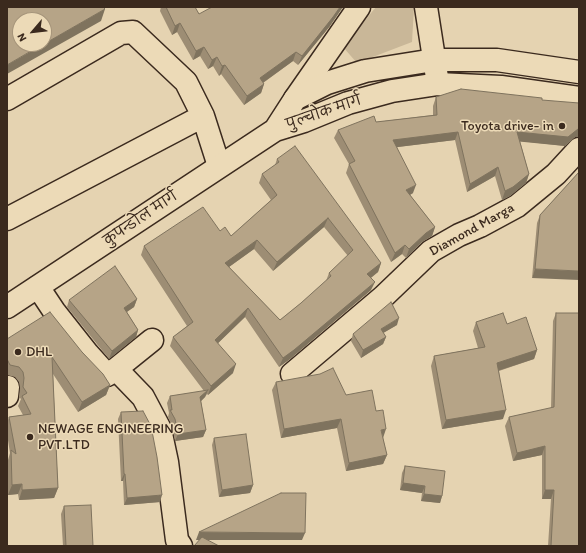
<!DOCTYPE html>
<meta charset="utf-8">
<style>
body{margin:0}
#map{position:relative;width:586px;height:553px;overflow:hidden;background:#e5d3b1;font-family:Itim,sans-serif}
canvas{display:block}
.frame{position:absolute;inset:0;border:8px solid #3b2a1e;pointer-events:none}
.north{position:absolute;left:12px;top:12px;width:40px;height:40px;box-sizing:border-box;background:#ecdab7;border:1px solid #a5947a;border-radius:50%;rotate:242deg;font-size:11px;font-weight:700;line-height:16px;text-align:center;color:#3b2a1e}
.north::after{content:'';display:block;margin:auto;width:14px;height:18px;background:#3b2a1e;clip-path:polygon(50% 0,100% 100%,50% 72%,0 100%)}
</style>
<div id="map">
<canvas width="586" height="553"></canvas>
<div class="frame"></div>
<div class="north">N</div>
</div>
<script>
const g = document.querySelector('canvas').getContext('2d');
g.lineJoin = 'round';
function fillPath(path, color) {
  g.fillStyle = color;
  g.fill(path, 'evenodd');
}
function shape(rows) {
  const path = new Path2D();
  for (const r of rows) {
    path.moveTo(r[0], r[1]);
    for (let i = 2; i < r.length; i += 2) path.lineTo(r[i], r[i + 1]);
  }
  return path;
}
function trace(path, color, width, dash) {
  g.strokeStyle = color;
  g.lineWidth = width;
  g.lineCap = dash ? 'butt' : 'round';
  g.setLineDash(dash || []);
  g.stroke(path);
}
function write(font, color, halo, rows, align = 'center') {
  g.font = font + ' Itim,"Playpen Sans Deva",sans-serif';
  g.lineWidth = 3;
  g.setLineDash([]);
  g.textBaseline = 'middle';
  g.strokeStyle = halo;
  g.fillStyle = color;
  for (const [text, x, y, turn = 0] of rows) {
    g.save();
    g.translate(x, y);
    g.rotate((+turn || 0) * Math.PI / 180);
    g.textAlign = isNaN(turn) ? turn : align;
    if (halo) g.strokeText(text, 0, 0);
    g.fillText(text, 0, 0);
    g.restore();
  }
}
fillPath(shape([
 [376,7,414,7,412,42,357,63,343,47]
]), '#c9b798');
const minor = shape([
 [426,7,438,84],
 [7,99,121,33,133,32,186,82,203,116,219,166],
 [295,99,359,7],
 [7,219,203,116],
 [38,287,54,311,88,354,107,375,116,369,143,397,160,429,167,462,177,540,181,546],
 [116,369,152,340],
 [292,374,383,297,431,251,459,235,480,226,517,206,556,174,579,149],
 [7,396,8,387]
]);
const major = shape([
 [275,130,295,99,327,83,365,71,434,60,497,60,579,72],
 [7,307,275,130,304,121,348,103,392,91,438,84,501,87,579,98]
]);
trace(minor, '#3b2a1e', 25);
trace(major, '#3b2a1e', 25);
trace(minor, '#ecdab7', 22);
trace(major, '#ecdab7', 22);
fillPath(shape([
 [161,7,195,7,199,14,330,26,298,65,293,61,263,83,264,84,261,93,244,105,221,74,219,76,213,66,208,69,200,56,193,60,177,32,172,35,160,11],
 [436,97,542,100,575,137,565,146,520,141,529,174,526,183,510,196,502,200,495,176,467,192,455,140,397,147,413,193,410,195,435,227,432,236,422,242,406,258,402,254,391,262,346,173,349,164,334,138,338,130,376,122,433,115,433,106],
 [277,159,381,263,378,272,371,278,371,290,290,359,279,367,245,317,218,343,233,373,208,395,207,394,205,397,201,401,206,430,203,437,175,441,172,426,168,417,169,413,167,403,170,396,204,391,170,346,173,337,187,326,141,255,144,246,220,231,231,236,271,200,259,183,262,174,275,165],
 [324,227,348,256,329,273,326,281,301,303,280,320,229,267,254,249,273,271],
 [579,172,532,278,537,223,540,215],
 [137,299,134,307,127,312,138,330,136,337,109,359,67,307,69,300],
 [556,313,579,546,548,546,551,499,542,499,542,455,513,461,505,426,509,417,551,408,553,321],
 [476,322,507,324,537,350,534,359,499,371,503,419,442,429,431,366,434,356,478,348,473,331],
 [397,325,383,333,386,337,383,344,361,358,351,341,353,334],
 [7,339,82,352,110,385,106,395,78,412,53,374,58,488,54,498,19,500,18,494,8,495,8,460,10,453,7,434,7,423,9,417,23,415,18,406,21,399,19,397,20,388,19,382,15,377,7,375],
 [276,382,346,395,376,411,383,438,387,455,383,464,346,471,337,428,281,438,272,390],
 [121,412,160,502,124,505,123,481,121,481,118,419],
 [214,438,253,485,250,493,219,497,212,445],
 [405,466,442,496,440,503,421,501,422,493,400,490,402,473],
 [64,506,93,546,63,546,61,514]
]), '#9d8d74');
fillPath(shape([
 [340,7,343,7,330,26,298,65,302,56],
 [105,9,101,21,7,74,7,65],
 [180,23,177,32,172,35,175,26],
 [204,47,200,56,193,60,196,51],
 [296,52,293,61,257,87,260,78],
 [217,57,213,66,208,69,212,60],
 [225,65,221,74,219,76,222,66],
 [264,84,261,93,244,105,247,96],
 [579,129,579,137,575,137,565,146,514,141,517,132],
 [458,132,455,140,390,148,393,140],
 [498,167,495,176,467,192,470,184],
 [529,174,526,183,510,196,502,200,505,191],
 [416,185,413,193,403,199,406,190],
 [328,218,324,227,273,271,277,262],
 [435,227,432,236,422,242,406,258,409,249,426,233],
 [257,240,254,249,222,272,225,263],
 [405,245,402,254,391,262,395,253],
 [381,263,378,272,364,283,367,274],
 [535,269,579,271,579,280,532,278],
 [375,282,371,290,290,359,279,367,283,358],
 [137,299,134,307,122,315,124,308],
 [248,308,245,317,212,349,215,340],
 [399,318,397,325,378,336,381,329],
 [138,330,136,337,109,359,112,351],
 [386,337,383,344,361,358,363,350],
 [537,350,534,359,494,372,497,363],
 [236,364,233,373,208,395,211,386],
 [110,385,106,395,78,412,82,402],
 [208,390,205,397,198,404,200,397],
 [506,410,503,419,442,429,446,420],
 [341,419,337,428,281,438,284,429],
 [386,429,383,438,381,430],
 [206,430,203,437,175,441,178,434],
 [545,446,542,455,513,461,517,453],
 [387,455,383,464,346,471,349,463],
 [124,474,125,474,123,481,121,481],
 [403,483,425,486,422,493,400,490],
 [22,484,18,494,8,495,12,485],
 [253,485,250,493,219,497,222,490],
 [58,488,54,498,19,500,22,490],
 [545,490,554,490,551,499,542,499],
 [424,494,442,496,440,503,421,501],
 [162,495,160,502,124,505,127,498],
 [199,532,305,533,302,540,196,540]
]), '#7f735e');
const building = shape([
 [7,7,103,7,105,9,44,44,44,20,20,20,20,44,43,44,7,65,7,7],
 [166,7,195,7,199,14,212,7,340,7,333,17,302,56,296,52,260,78,264,84,247,96,225,65,222,66,217,57,212,60,204,47,196,51,180,23,175,26,166,7],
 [461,89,542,98,542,100,579,103,579,129,578,129,568,137,517,132,529,174,513,187,505,191,498,167,470,184,458,132,393,140,416,185,406,190,435,227,426,233,409,249,405,245,395,253,349,164,355,161,338,130,374,116,376,122,437,115,436,97,461,89],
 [295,146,381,263,367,274,375,282,294,350,283,358,248,308,215,340,236,364,211,386,173,337,193,322,144,246,203,207,220,231,225,227,231,236,277,195,262,174,279,162,277,159,295,146],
 [328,218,353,250,329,273,331,276,301,303,280,320,225,263,257,240,277,262,328,218],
 [579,172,579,271,535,269,540,215,579,172],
 [115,266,137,299,124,308,138,330,112,351,69,300,115,266],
 [391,302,399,318,381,329,386,337,363,350,353,334,391,302],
 [50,312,82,352,103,374,110,385,82,402,52,357,58,488,22,490,22,484,12,485,11,450,16,454,9,417,31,414,22,396,27,393,23,387,24,378,23,372,19,367,10,365,7,359,7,339,50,312],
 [503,313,507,324,526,317,537,350,497,363,506,410,446,420,434,356,485,347,476,322,503,313],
 [556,313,579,313,579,546,551,546,554,490,545,490,545,446,517,453,509,417,554,407,556,313],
 [333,368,346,395,372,390,376,411,383,410,386,429,381,430,387,455,349,463,341,419,284,429,276,382,320,374,333,368],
 [208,390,200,397,206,430,178,434,175,419,170,410,172,410,170,396,208,390],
 [143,411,151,426,157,457,162,495,127,498,125,474,124,474,121,412,143,411],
 [246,434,253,485,222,490,214,438,246,434],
 [405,466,445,471,442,496,424,494,425,486,403,483,405,466],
 [281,493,306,493,305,533,199,532,281,493],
 [91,505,93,546,66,546,64,506,91,505],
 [202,537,219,546,194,546,202,537]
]);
fillPath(building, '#b6a487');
trace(building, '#7f735e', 1);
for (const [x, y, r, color] of [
 [562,126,4,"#3b2a1e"],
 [18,352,4,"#3b2a1e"],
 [30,437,4,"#3b2a1e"]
]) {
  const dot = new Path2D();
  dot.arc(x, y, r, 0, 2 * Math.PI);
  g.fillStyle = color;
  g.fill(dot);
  trace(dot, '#ecdab7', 1.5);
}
write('14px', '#3b2a1e', '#ecdab7', [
 ["पुल्चोक मार्ग",324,113,-19],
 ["कुपन्डोल मार्ग",141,219,-34],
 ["Diamond Marga",472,230,-29]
]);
write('14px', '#3b2a1e', '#ecdab7', [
 ["Toyota drive- in",554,126,"right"],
 ["DHL",26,352],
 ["NEWAGE ENGINEERING",38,429],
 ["PVT.LTD",38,445]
], 'left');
</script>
